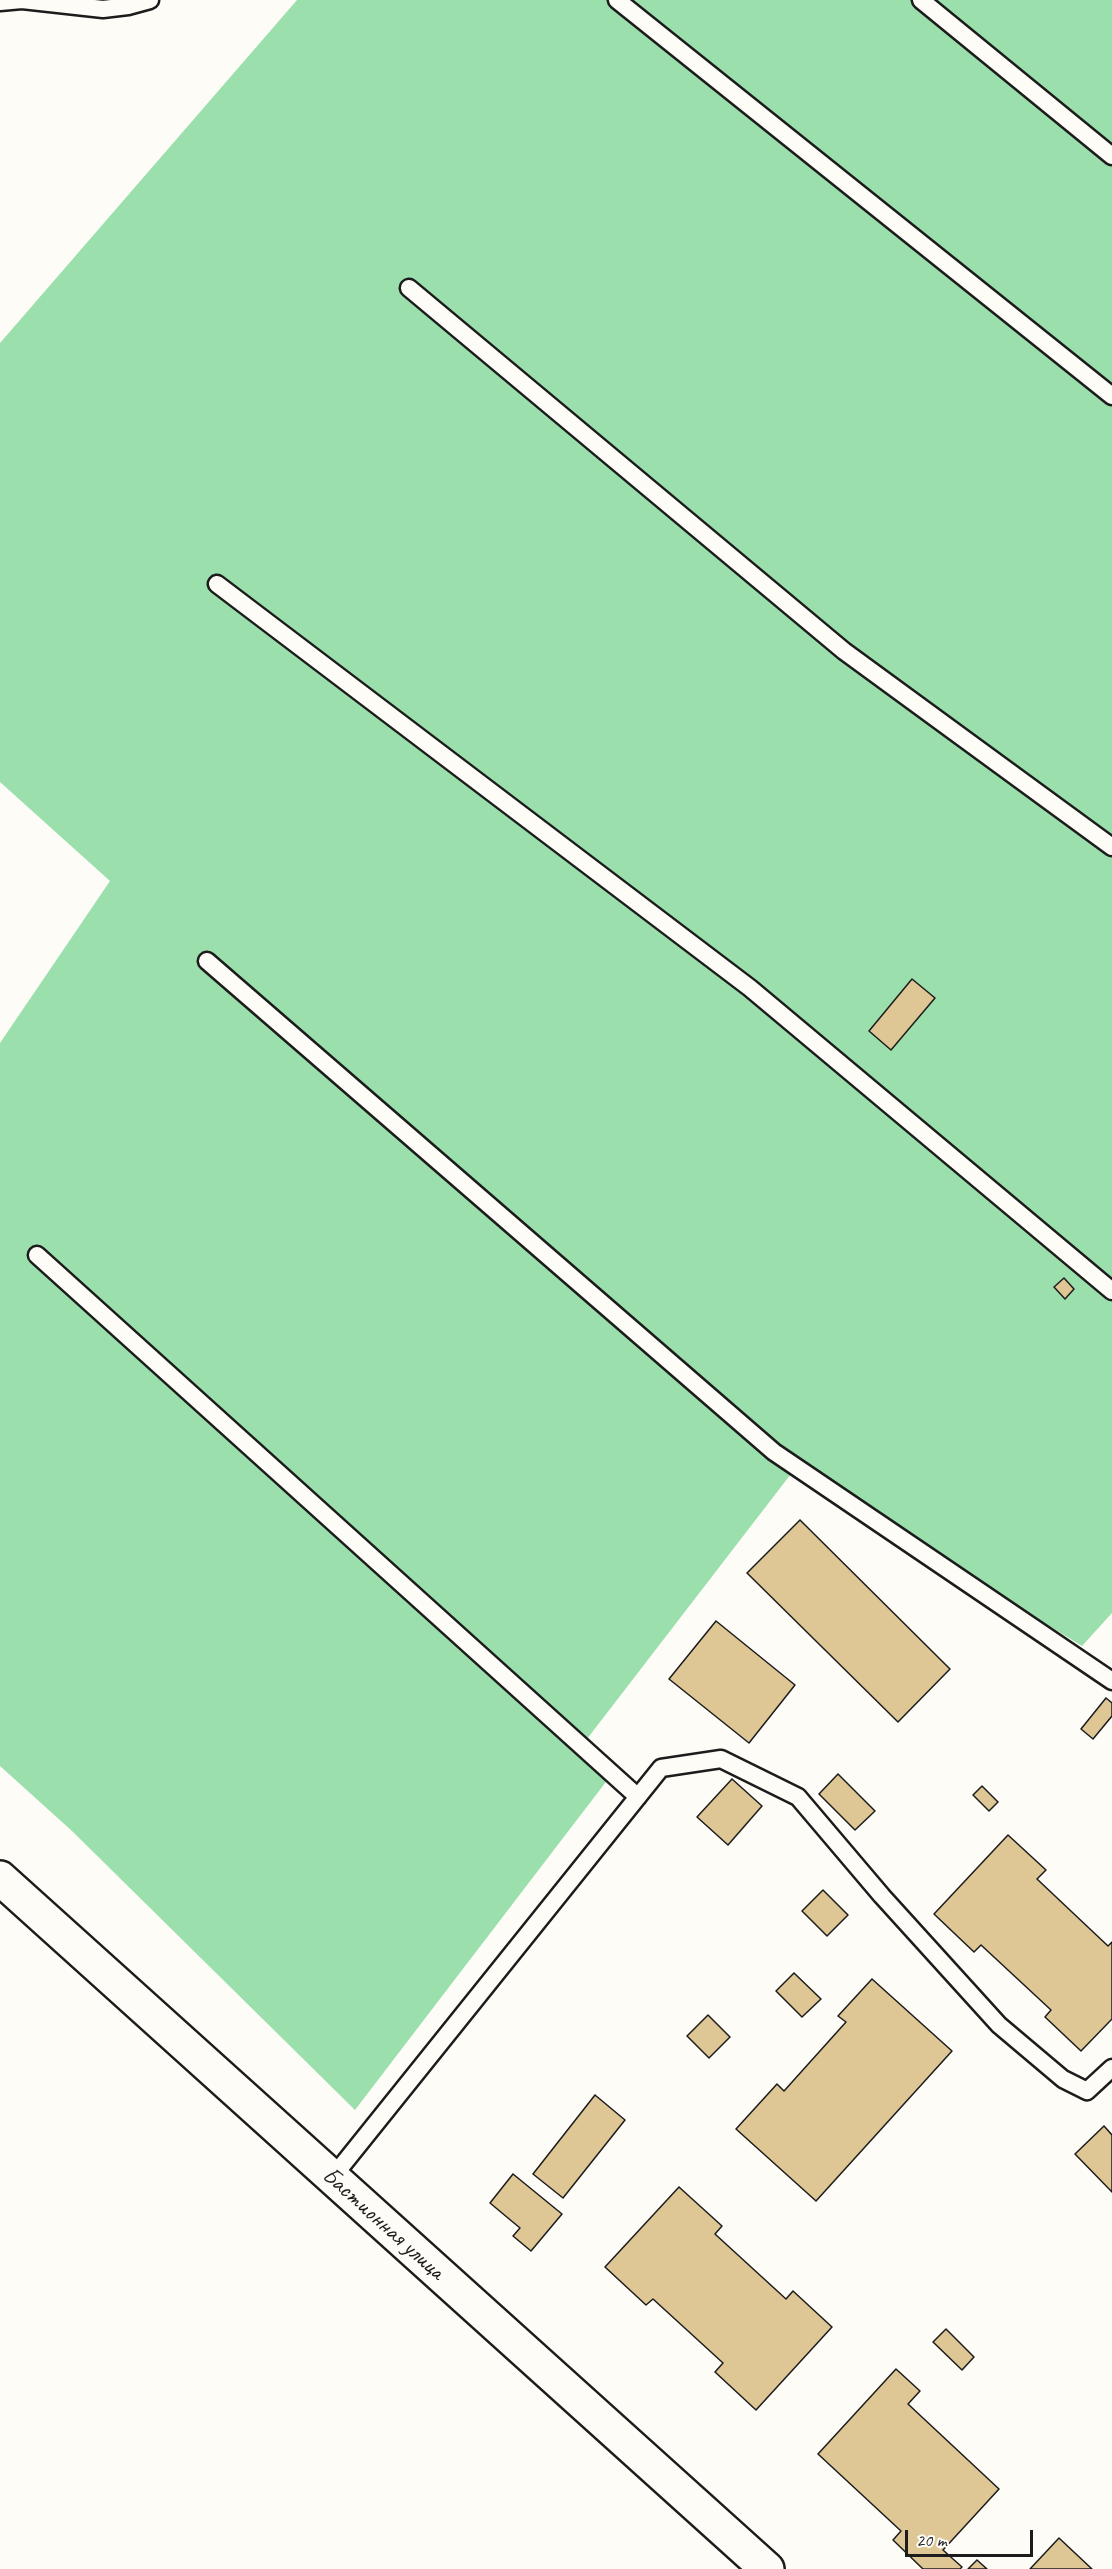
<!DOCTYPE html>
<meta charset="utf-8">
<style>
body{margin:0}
#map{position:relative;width:1112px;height:2569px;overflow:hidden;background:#fdfcf7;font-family:Caveat,sans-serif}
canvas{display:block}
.scale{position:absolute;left:905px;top:2530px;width:128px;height:27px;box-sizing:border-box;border:3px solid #1c1c1c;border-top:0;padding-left:8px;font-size:18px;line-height:21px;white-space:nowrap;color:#1c1c1c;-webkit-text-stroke:4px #fdfcf7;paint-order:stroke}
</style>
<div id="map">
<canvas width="1112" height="2569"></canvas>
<div class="scale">20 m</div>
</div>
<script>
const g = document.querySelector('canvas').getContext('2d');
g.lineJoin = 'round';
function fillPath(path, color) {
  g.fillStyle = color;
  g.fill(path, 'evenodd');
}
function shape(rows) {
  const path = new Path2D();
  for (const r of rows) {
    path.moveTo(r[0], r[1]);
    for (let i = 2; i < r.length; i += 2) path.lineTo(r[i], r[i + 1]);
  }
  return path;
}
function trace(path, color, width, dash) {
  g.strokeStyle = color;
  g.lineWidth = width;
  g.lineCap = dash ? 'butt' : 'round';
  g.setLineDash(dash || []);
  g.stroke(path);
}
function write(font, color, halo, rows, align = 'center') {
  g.font = font + ' Caveat,sans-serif';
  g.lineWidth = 4.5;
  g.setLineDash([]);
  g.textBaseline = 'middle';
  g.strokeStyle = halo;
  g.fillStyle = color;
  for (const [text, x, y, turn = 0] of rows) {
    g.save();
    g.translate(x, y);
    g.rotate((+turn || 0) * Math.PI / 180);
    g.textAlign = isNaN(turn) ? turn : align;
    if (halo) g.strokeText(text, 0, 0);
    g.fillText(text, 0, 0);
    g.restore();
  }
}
fillPath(shape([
 [297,0,1112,0,1112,1613,1082,1646,794,1470,580,1748,612,1774,355,2110,72,1831,0,1766,0,1043,110,881,0,782,0,343]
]), '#9be0ac');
const building = shape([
 [912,979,935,998,891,1050,869,1031,912,979],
 [1064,1278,1074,1289,1065,1299,1054,1287,1064,1278],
 [800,1520,950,1669,898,1722,747,1573,800,1520],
 [716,1621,795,1685,749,1743,669,1679,716,1621],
 [1106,1698,1112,1703,1112,1716,1093,1739,1081,1729,1106,1698],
 [838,1774,875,1811,855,1830,819,1794,838,1774],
 [732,1779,762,1806,728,1845,697,1817,732,1779],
 [982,1786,998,1802,989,1811,973,1795,982,1786],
 [1008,1835,1046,1870,1037,1879,1108,1946,1112,1942,1112,2019,1081,2051,1045,2017,1051,2010,981,1945,974,1952,934,1914,1008,1835],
 [823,1890,848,1915,827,1936,802,1911,823,1890],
 [794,1973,821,1999,802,2017,776,1991,794,1973],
 [872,1979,952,2051,816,2201,736,2129,777,2084,784,2091,846,2022,838,2016,872,1979],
 [708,2015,730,2037,709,2058,687,2036,708,2015],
 [595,2095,625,2120,563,2198,533,2174,595,2095],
 [1104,2126,1112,2135,1112,2192,1075,2154,1104,2126],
 [513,2174,562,2214,531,2251,513,2236,520,2228,490,2203,513,2174],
 [679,2187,722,2226,715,2234,786,2299,793,2291,832,2327,756,2410,715,2372,723,2363,653,2299,646,2305,605,2267,679,2187],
 [946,2329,974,2357,962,2370,933,2342,946,2329],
 [896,2369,920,2391,908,2404,999,2489,943,2550,962,2567,960,2569,923,2569,893,2540,901,2531,818,2454,896,2369],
 [1059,2538,1092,2569,1030,2569,1059,2538],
 [977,2560,987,2569,968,2569,977,2560]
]);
fillPath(building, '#dfc695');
trace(building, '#1c1c1c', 1.5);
const lane = shape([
 [617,0,1112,396],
 [921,0,1112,156],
 [0,2,22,0,103,9,128,6,150,0],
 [409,288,844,651,1112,847],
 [217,584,750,988,1112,1291],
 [207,961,774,1452,1112,1681],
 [37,1255,638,1797],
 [332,2178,661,1768,721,1759,798,1797,882,1896,999,2025,1063,2079,1087,2091,1112,2068]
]);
const secondary = shape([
 [0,1878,767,2569]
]);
trace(lane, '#1c1c1c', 21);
trace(secondary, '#1c1c1c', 38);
trace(lane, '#fdfcf7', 16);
trace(secondary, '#fdfcf7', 33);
write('24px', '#1c1c1c', '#fdfcf7', [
 ["Бастионная улица",383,2224,42]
]);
</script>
